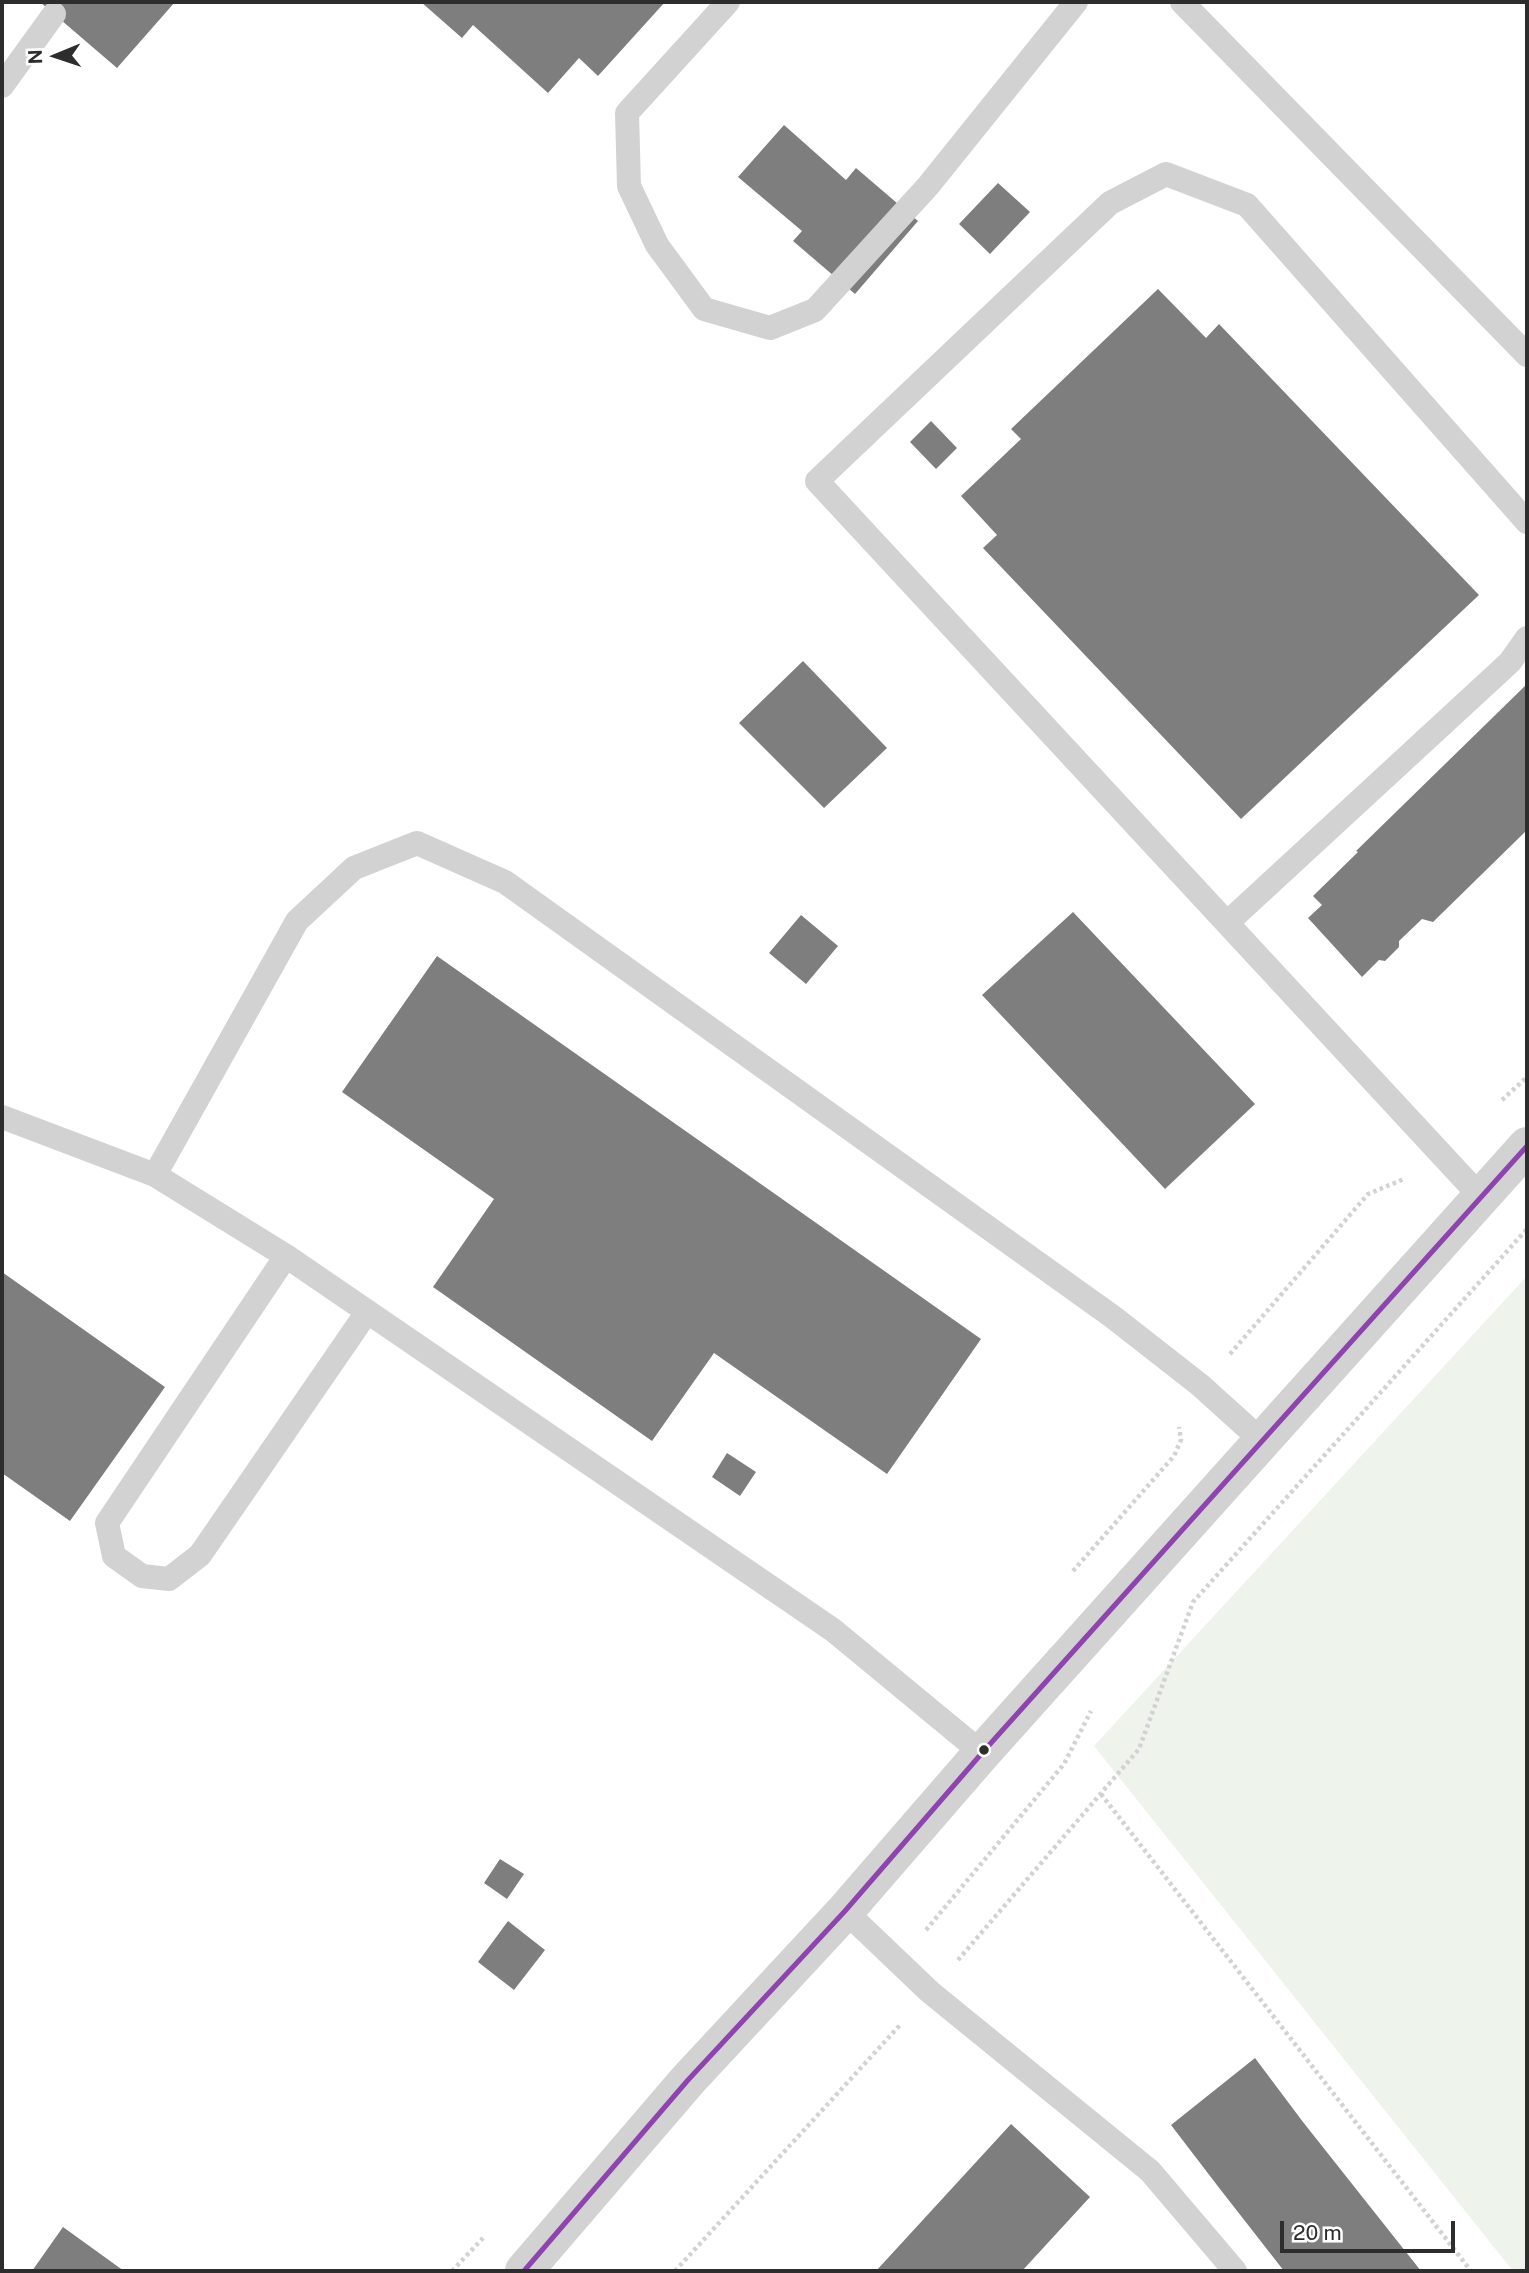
<!DOCTYPE html>
<style>
body{margin:0}
#map{position:relative;width:1529px;height:2273px;overflow:hidden;background:#fff;font-family:"Public Sans",sans-serif}
canvas{display:block}
.frame{position:absolute;inset:0;border:4px solid #2d2d2d;pointer-events:none}
.north{position:absolute;left:21px;top:21px;width:70px;height:70px;-webkit-text-stroke:5px #fff;paint-order:stroke;rotate:268deg;font-size:19px;font-weight:700;line-height:28px;text-align:center;color:#2d2d2d}
.north::after{content:'';display:block;margin:auto;width:24px;height:32px;background:#2d2d2d;clip-path:polygon(50% 0,100% 100%,50% 72%,0 100%)}
.scale{position:absolute;left:1280px;top:2221px;width:175px;height:32px;box-sizing:border-box;border:4px solid #2d2d2d;border-top:0;padding-left:9px;font-size:21px;line-height:24px;white-space:nowrap;color:#2d2d2d;-webkit-text-stroke:5px #fff;paint-order:stroke}
</style>
<div id="map">
<canvas width="1529" height="2273"></canvas>
<div class="frame"></div>
<div class="north">N</div>
<div class="scale">20 m</div>
</div>
<script>
const g = document.querySelector('canvas').getContext('2d');
g.lineJoin = 'round';
function fillPath(path, color) {
  g.fillStyle = color;
  g.fill(path, 'evenodd');
}
function shape(rows) {
  const path = new Path2D();
  for (const r of rows) {
    path.moveTo(r[0], r[1]);
    for (let i = 2; i < r.length; i += 2) path.lineTo(r[i], r[i + 1]);
  }
  return path;
}
function trace(path, color, width, dash) {
  g.strokeStyle = color;
  g.lineWidth = width;
  g.lineCap = dash ? 'butt' : 'round';
  g.setLineDash(dash || []);
  g.stroke(path);
}
fillPath(shape([
 [1527,1276,1527,2271,1513,2271,1094,1746]
]), '#eef3ec');
fillPath(shape([
 [40,2,175,2,117,68],
 [421,2,665,2,598,76,579,58,548,93,473,25,462,38],
 [784,125,846,180,856,168,918,221,855,294,793,241,802,231,738,177],
 [998,183,1030,212,990,254,959,224],
 [1158,289,1206,338,1219,324,1479,595,1241,819,983,548,997,535,961,496,1021,439,1011,429],
 [931,421,957,448,936,469,910,442],
 [803,661,887,748,824,808,739,723],
 [1527,684,1527,830,1433,922,1422,919,1399,941,1399,947,1385,961,1379,960,1362,977,1308,918,1322,905,1313,896,1358,852,1356,851],
 [1073,912,1255,1104,1165,1189,982,995],
 [801,915,838,946,806,984,769,953],
 [437,956,981,1339,887,1474,714,1353,652,1441,433,1287,494,1199,342,1092],
 [2,1272,165,1387,70,1521,2,1473],
 [727,1453,756,1472,740,1496,712,1477],
 [500,1859,524,1874,507,1899,484,1883],
 [508,1921,545,1950,514,1990,478,1962],
 [1255,2058,1303,2122,1421,2271,1284,2271,1220,2189,1171,2125],
 [1011,2124,1090,2197,1022,2271,876,2271],
 [63,2227,124,2271,32,2271]
]), '#7e7e7e');
trace(shape([
 [1502,1100,1527,1077],
 [1230,1354,1368,1194,1404,1179],
 [1073,1571,1174,1456,1181,1440,1179,1427],
 [1101,1794,1471,2271],
 [926,1930,1064,1764,1091,1711],
 [958,1960,1139,1749,1193,1602,1527,1229],
 [452,2271,483,2238],
 [675,2271,901,2024]
]), '#d2d2d2', 4.5, [3.5, 3.5]);
trace(shape([
 [728,2,627,113,629,186,657,245,704,309,770,328,815,310,928,186,1076,2],
 [1182,2,1527,355],
 [2,86,54,14],
 [1227,923,1510,662,1527,638],
 [2,1117,155,1175,286,1256,833,1630,982,1753],
 [155,1175,297,921,354,868,417,843,505,882,1113,1317,1200,1385,1262,1441],
 [1481,1197,817,481,1110,203,1166,174,1247,205,1527,522],
 [286,1256,107,1523,114,1556,142,1576,169,1579,200,1555,367,1312],
 [845,1911,930,1992,1150,2171,1235,2271]
]), '#d2d2d2', 24);
trace(shape([
 [524,2271,688,2080,845,1911,982,1753,1527,1146]
]), '#d2d2d2', 38);
trace(shape([
 [524,2271,688,2080,845,1911,982,1753,1527,1146]
]), '#8e44ad', 5);
for (const [x, y, r, color] of [
 [984,1750,6,"#2d2d2d"]
]) {
  const dot = new Path2D();
  dot.arc(x, y, r, 0, 2 * Math.PI);
  g.fillStyle = color;
  g.fill(dot);
  trace(dot, '#fff', 2.5);
}
</script>
